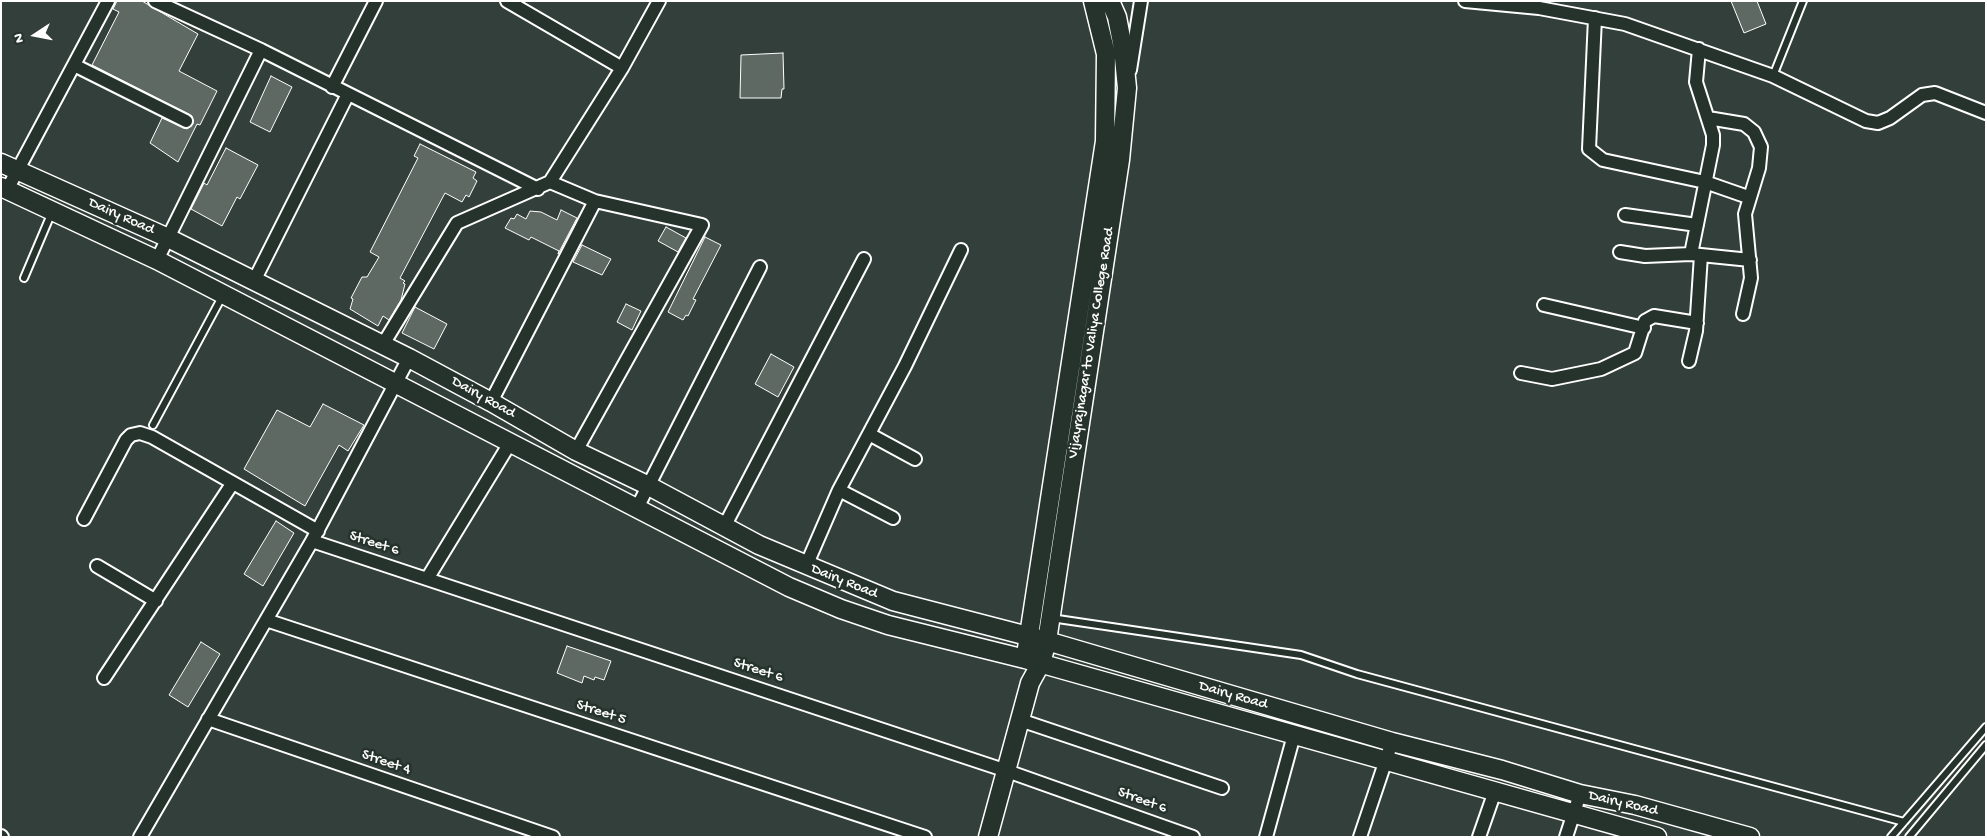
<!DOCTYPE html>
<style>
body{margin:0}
#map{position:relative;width:1987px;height:838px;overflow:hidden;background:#333f3a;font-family:"Gochi Hand",sans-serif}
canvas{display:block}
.frame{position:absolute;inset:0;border:2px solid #fff;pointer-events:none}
.north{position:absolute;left:10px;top:10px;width:50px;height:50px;-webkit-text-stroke:4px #26332d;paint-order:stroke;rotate:259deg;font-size:14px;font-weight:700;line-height:20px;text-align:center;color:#fff}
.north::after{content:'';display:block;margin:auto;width:18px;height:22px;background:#fff;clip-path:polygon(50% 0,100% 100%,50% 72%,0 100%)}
</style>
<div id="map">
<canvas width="1987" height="838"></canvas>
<div class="frame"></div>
<div class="north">N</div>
</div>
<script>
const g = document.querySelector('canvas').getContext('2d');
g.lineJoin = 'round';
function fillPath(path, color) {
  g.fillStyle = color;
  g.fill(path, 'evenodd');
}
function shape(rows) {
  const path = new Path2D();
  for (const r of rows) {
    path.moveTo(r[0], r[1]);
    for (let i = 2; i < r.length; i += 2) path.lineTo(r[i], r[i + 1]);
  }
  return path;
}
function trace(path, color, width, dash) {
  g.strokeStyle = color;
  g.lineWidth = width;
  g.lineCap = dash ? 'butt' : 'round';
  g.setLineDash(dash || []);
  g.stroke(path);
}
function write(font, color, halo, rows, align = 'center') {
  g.font = font + ' "Gochi Hand",sans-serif';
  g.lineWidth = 5;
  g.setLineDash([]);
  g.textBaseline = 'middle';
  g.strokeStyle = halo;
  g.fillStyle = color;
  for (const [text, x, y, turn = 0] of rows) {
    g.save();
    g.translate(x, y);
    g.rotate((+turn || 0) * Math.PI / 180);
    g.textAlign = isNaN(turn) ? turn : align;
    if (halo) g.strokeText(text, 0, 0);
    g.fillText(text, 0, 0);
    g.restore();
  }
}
const building = shape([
 [117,1,142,1,198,34,179,71,217,91,200,125,197,124,178,162,150,143,162,118,187,129,193,124,192,116,92,65,119,12,113,9,117,1],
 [1731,1,1757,1,1766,24,1744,33,1731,1],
 [783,53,784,89,782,89,781,98,740,98,741,55,783,53],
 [271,76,292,87,270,132,250,122,271,76],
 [420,144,476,172,473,178,477,181,469,197,466,195,462,202,445,193,400,278,405,281,403,283,405,284,401,300,389,320,383,316,378,326,350,309,353,299,351,298,362,277,367,277,379,257,370,252,418,158,414,156,420,144],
 [226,148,258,165,240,199,237,197,222,226,191,209,204,183,207,185,226,148],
 [561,210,577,218,558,254,559,251,531,237,529,240,505,228,511,218,514,219,517,214,526,219,530,211,541,212,557,220,561,210],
 [666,227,686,238,678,252,658,241,666,227],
 [705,237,721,245,693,299,696,300,688,316,686,315,683,320,668,312,705,237],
 [582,245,611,259,602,275,573,262,582,245],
 [626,304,641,311,632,330,617,322,626,304],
 [415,307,447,324,434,349,402,333,415,307],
 [771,354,794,367,778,397,755,384,771,354],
 [323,404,364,425,348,451,339,445,305,506,244,469,277,410,310,427,323,404],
 [276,521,294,533,263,586,244,574,276,521],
 [201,642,220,654,188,707,169,695,201,642],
 [567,646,611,661,604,680,595,677,594,680,584,676,582,683,557,673,567,646]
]);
fillPath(building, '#5f6964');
trace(building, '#fff', 1);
const lane = shape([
 [1773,76,1803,1],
 [24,278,52,212],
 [153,425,223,295],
 [1051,618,1301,655,1357,674,1904,822],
 [1891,837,1986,727],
 [1909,837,1986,745]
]);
const street = shape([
 [155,1,261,50,538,189],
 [507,1,622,68],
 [1465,1,1539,8,1625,24,1773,76,1866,121,1878,123,1890,118,1922,95,1935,93,1986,113],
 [1595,18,1589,149,1603,160,1705,182,1748,197],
 [74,65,186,121],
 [1130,70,1141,1],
 [332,87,376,1],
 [1708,118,1744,124,1754,132,1761,147,1759,168,1745,214,1751,278,1743,314],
 [550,182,595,201,702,225,576,451],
 [7,190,108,1],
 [1625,215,1697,225],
 [1620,252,1645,256,1691,254,1750,260],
 [1691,254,1713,145,1713,135,1696,82,1699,49],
 [157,260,261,50],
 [254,281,348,94],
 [1544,305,1644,328],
 [382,346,457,223,550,182,622,68,659,1],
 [1689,361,1696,331,1701,255],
 [1521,373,1552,379,1601,369,1635,353,1645,321,1654,316,1697,323],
 [491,402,595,201],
 [869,434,915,459],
 [839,490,893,518],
 [637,508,760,267],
 [84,519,126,440,131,435,140,433,152,437,318,531],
 [724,527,864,259],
 [312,541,1007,771,1193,837],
 [97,566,156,601],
 [806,566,839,490,905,366,961,250],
 [427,579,510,443],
 [266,620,925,837],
 [104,678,232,484],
 [208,719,553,837],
 [1020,720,1222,788],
 [1,836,2,837],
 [140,837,312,541,409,358],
 [1266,837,1294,735],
 [1360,837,1392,742],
 [1479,837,1495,791],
 [1566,837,1580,794]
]);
const secondary = shape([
 [1,163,166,237,409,358,491,402,576,451,647,485,759,545,893,601,1047,641,1392,742,1502,770,1580,794,1635,805,1750,837],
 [1,187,157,260,789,587,841,609,888,625,1025,659,1657,837],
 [1027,648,1105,141,1106,54,1093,1],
 [988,837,1030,683,1041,663,1047,641,1120,160,1127,88,1123,48,1117,17,1110,1]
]);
trace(lane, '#fff', 10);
trace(street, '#fff', 16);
trace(secondary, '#fff', 21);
trace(lane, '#26332d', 6);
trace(street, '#26332d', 12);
trace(secondary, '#26332d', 18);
write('15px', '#fff', '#26332d', [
 ["Dairy Road",121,217,24],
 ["Vijayrajnagar to Valiya College Road",1092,343,-81],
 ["Dairy Road",483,398,29],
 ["Street 6",374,544,18],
 ["Dairy Road",844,582,22],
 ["Street 6",758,671,18],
 ["Dairy Road",1233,696,16],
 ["Street 5",601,713,18],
 ["Street 4",386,763,19],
 ["Street 6",1142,801,20],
 ["Dairy Road",1623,804,13]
]);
</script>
